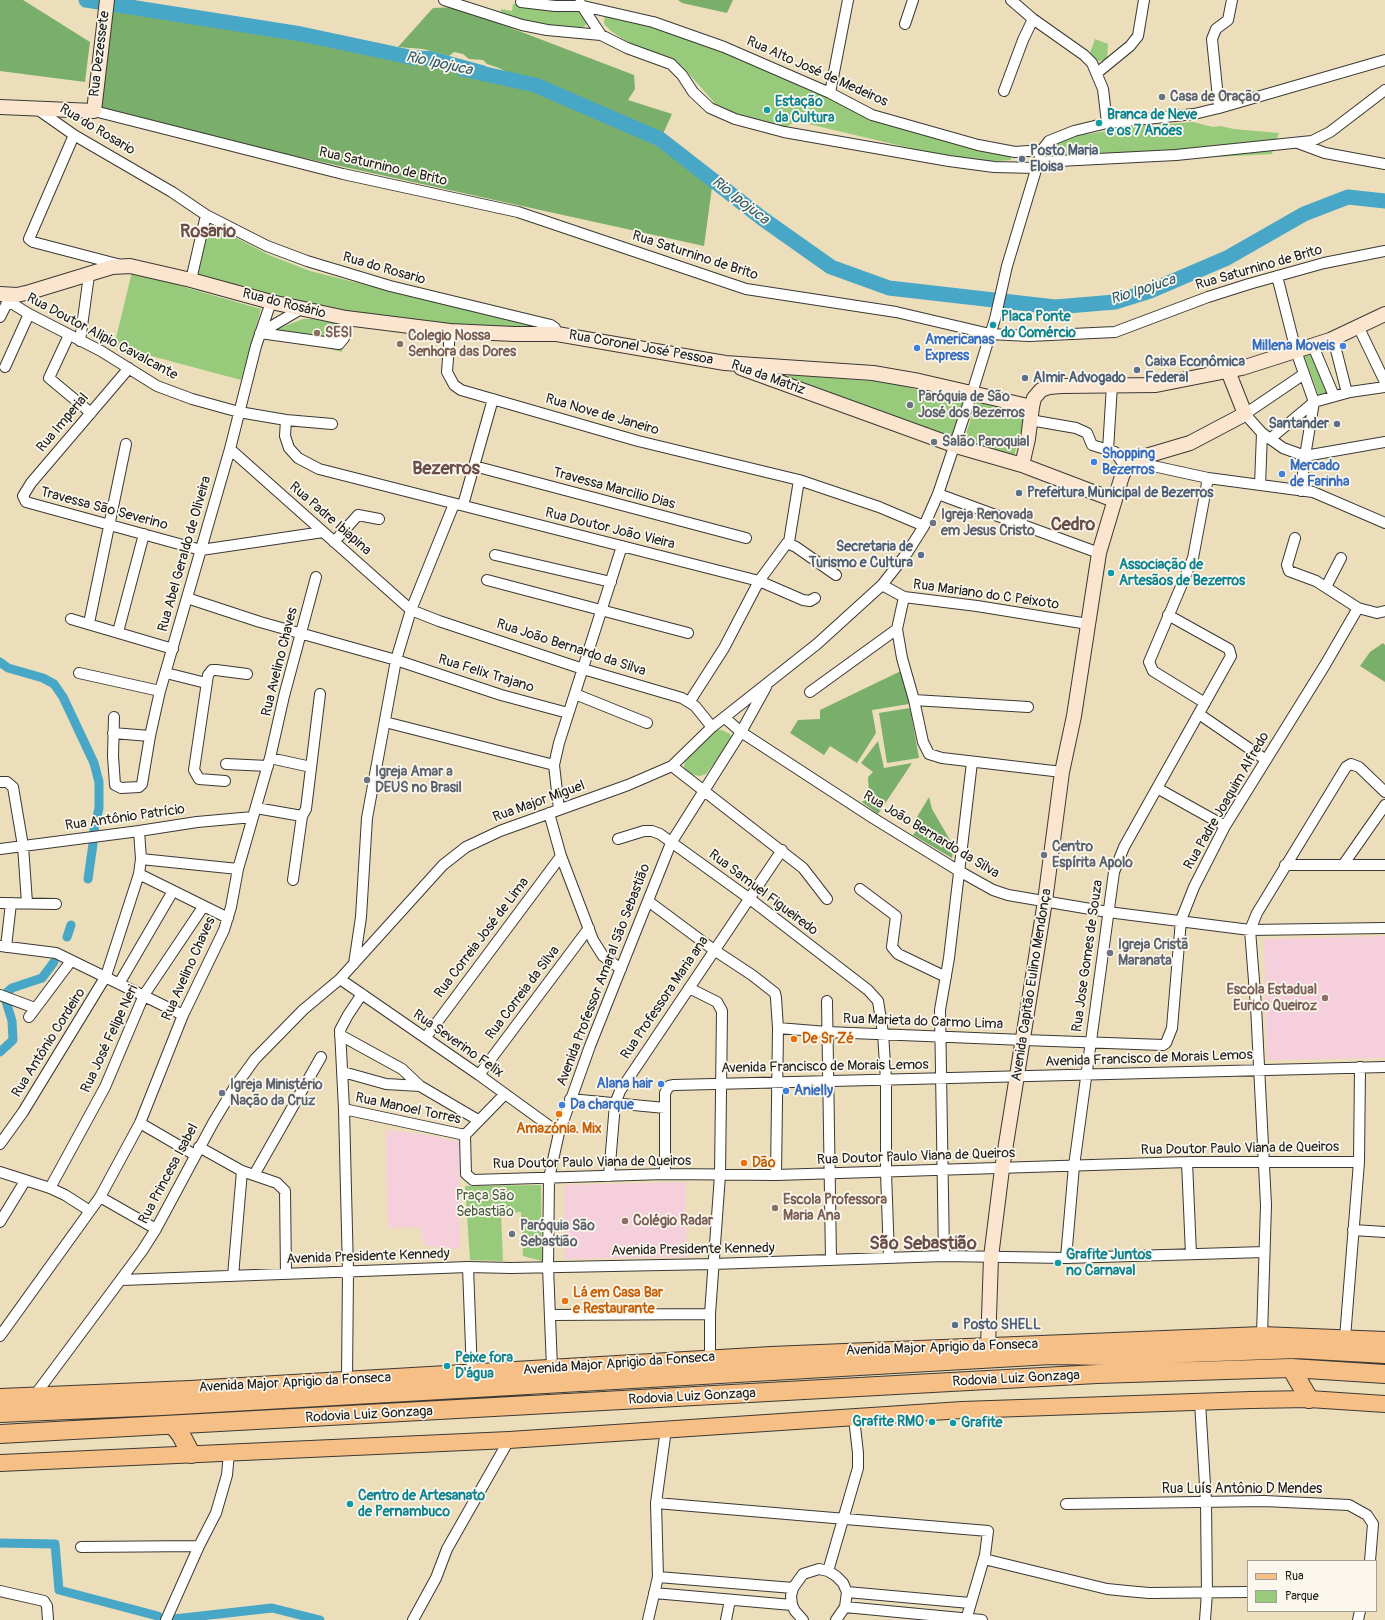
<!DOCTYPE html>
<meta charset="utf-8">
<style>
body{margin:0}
#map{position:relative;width:1385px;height:1620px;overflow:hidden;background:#eddebb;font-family:Pangolin,sans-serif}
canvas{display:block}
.legend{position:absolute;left:1247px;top:1560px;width:130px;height:52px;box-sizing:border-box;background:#fbf7ec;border:1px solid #a29f99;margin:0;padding:5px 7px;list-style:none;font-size:12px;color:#1c1c1c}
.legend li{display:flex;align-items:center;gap:8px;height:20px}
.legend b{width:20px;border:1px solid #a29f99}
</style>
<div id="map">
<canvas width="1385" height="1620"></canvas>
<ul class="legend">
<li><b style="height:5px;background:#f5bf86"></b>Rua</li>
<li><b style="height:11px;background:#97cb7b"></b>Parque</li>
</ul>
</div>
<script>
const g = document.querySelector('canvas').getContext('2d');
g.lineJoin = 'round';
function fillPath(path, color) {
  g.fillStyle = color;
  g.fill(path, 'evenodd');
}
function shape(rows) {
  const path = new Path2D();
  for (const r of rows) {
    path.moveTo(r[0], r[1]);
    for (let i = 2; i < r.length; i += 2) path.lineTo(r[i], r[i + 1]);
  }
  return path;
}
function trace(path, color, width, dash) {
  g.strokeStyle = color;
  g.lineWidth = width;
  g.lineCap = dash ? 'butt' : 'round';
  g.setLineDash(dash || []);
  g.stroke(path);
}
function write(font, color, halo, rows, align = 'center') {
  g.font = font + ' Pangolin,sans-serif';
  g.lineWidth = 3.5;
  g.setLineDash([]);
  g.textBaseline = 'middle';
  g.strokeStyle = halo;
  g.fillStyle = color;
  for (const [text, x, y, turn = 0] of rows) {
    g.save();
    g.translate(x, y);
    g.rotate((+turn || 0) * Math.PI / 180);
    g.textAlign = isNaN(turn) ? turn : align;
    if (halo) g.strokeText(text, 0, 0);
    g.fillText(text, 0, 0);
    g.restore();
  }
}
fillPath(shape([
 [1385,936,1385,1058,1267,1060,1264,939],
 [386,1130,423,1134,459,1142,460,1249,425,1246,420,1227,388,1228],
 [685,1182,687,1257,565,1259,564,1185]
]), '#f5cfdb');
fillPath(shape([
 [513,4,561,9,580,9,587,17,586,25,580,29,534,24,500,16,501,9,512,11],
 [605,11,726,49,831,96,866,116,1011,155,1011,160,973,163,796,121,785,128,720,109,682,66,626,41,611,31,604,24],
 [1095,39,1108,44,1107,60,1098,61,1090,53],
 [1193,122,1213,127,1220,126,1234,129,1279,133,1272,154,1052,166,1053,146,1065,138,1129,127],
 [208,223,269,255,310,271,438,303,548,328,550,331,369,323,195,277],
 [132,272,261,309,241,380,114,346],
 [303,319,313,319,346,325,342,352,271,334,277,329],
 [1312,350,1331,395,1320,399,1303,353],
 [789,375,886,382,965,401,951,440,787,378],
 [977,401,1026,413,1014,456,962,445],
 [714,730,722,730,730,734,732,740,706,774,700,776,691,774,684,769,685,760],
 [541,1185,542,1261,523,1256,521,1212,501,1214,503,1261,470,1260,465,1186]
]), '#97cb7b');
fillPath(shape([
 [0,0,23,0,90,42,85,82,0,71],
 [678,0,733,0,727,13,682,3],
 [118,5,218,21,401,60,507,79,626,124,713,180,704,246,99,113,113,12],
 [456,7,634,75,635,89,628,100,672,114,663,134,546,83,510,74,499,68,487,64,483,60,469,59,463,54,454,52,449,56,423,49,398,47,433,8],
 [1383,643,1385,645,1385,682,1360,666,1370,652],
 [903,670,909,704,872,710,876,733,857,763,830,746,824,755,790,733,798,720,820,719,820,710],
 [910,708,919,758,887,763,879,713],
 [878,741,884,768,912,763,878,814,862,802,869,795,868,777,873,772,861,763],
 [929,797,932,809,954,847,952,858,913,835,916,831,911,827]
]), '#79af6b');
fillPath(shape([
 [397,50,431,51,486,66,479,78,390,58]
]), '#48a6c7');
trace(shape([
 [0,662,8,668,43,678,54,684,63,697,94,763,99,782,99,808,94,830],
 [88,879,93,844],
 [67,937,71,925],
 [5,994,12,988,42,978,54,962],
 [0,1052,13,1040,12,1021,5,998],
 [0,1543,55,1544,59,1590,158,1616],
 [174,1619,272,1608,320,1620]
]), '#48a6c7', 9);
trace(shape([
 [86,0,301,34,414,58],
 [462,69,535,85,660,139,763,219,831,267,889,288,1055,307,1115,302,1150,291,1227,258,1304,214,1348,197,1385,201]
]), '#48a6c7', 15);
const street = shape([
 [444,0,522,25,547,30,601,35,627,48,671,64,682,75,693,92,710,108,735,119,784,132,949,161,994,167,1037,168],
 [1011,0,1033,19,1084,55,1092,63,1103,89,1107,123],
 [521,2,555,6,583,6,653,22,724,47,830,93,872,115,978,145,1015,152,1042,150],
 [580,3,601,35],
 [905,24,913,0],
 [1097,73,1130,46,1138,36,1144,0],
 [1004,91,1023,40,1033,19],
 [830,93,848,0],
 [1219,108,1212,39,1216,29,1228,20,1232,0],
 [37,109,74,135,172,192,206,215,267,246,307,261,390,286,551,325,555,328,557,334],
 [94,111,343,174,518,212,746,289,896,312,990,334,1029,336,1115,332,1208,297,1249,284,1324,263,1385,251],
 [74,135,29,239,33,242,121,265],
 [1298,143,1325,153,1385,164],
 [1039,162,1176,155,1312,141,1330,132,1385,90],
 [1277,276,1296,351,1314,402,1305,456,1301,491],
 [191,280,206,215],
 [3,294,8,301,29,314,101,351,157,386,192,399,239,412,286,420,332,424],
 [0,317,8,301],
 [1358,326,1385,382],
 [450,331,447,372,454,385,461,390,638,441,799,480,879,507,924,526],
 [260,333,339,344,344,338,346,318],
 [260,333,301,309],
 [69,335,49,378,91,413],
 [1333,338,1347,393],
 [80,341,89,275],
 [1313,346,1334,396],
 [5,367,29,314],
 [129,368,31,483,23,496,26,502,201,550,323,532],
 [1304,374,1245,414,1262,433,1283,448,1305,456,1385,442],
 [286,420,285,436,289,448,298,458,319,469,759,581,803,600,810,601,815,598],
 [1030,420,1076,428,1087,433,1092,445,1115,452,1126,468],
 [1270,439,1314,402,1350,392,1385,387],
 [230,449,411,610,439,621,583,669,682,698,695,706,712,727],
 [1108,450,1112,385],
 [1130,461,1208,478,1313,492,1385,523],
 [474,466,746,538],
 [1260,485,1262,433],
 [938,494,1099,553],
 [463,505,493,399],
 [1295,538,1287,565,1289,571,1316,581,1358,608,1377,613,1385,611],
 [334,542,358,515,379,519],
 [789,542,799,480],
 [495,555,611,582],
 [487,580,688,633],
 [882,585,904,597,977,606,1088,624],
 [1326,587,1341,558],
 [904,597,897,629,902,658,914,700,923,742,929,754,942,758,1062,772],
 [187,598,260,622,396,660,501,695,568,713],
 [71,619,173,649],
 [89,623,126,444],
 [118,632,144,534],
 [79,673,160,691],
 [166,673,206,683],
 [810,692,897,629],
 [575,694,647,723],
 [914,700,1028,707],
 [690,701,724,648,759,581,787,543,796,547,836,575],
 [1205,703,1153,671,1149,662,1193,558,1208,478],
 [1199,714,1266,760],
 [114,717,113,756,115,785,121,788,139,787,142,784,150,736,160,691,230,449,256,346,271,302],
 [725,718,741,732,873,818,959,871,993,890,1008,895,1108,912,1250,930,1385,928],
 [385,722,554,765],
 [113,733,150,736],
 [270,758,311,767],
 [226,764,268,766],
 [672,766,803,868,827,899],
 [225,781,199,779,194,770,208,675,212,670,216,670,247,674],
 [0,782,7,782,13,787,23,846,27,903],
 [1157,788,1225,826],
 [256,808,302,816],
 [559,809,554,765,559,743,622,546],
 [549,813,561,856,593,940,603,956,621,969],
 [618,839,644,831,652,831,660,834,750,899,868,990,878,1001,883,1033,886,1080,886,1172,889,1257],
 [0,849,139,831,197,822,253,817],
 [141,859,238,869],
 [1285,865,1385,865],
 [1343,865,1385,805],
 [139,874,228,918],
 [293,880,302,816,306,809,320,694],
 [860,889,896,916,892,947,898,954,946,977],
 [648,901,714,950,752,975,775,993,776,998,778,1028,776,1175],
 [0,903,56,904],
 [0,946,56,953,183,1015],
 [6,947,11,903],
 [354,964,361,917,367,818,396,660,411,610,454,504],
 [340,979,479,1075,559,1133],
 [120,982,173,891],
 [689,988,717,1002,722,1011,720,1175,710,1314,710,1359],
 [0,995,35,1008],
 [827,1001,831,1260],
 [29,1017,71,961],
 [778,1028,827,1032,1024,1040,1163,1045,1166,1043,1172,1028,1181,920,1194,887,1225,826,1325,665,1358,608],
 [340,1035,402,1069,420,1086,478,1120],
 [426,1037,561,856],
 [343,1072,386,1084,420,1086],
 [479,1075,589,928],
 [505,1094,465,1135,466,1174,473,1180,665,1174,776,1175,1187,1162,1359,1162],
 [570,1099,665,1108],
 [344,1109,465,1135],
 [140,1123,195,1155],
 [0,1144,23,1112,106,976,139,874,141,859,139,831],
 [199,1147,242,1171,277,1183,285,1191,286,1274],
 [1187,1162,1191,1254],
 [0,1172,50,1188,65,1195,90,1211],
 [665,1174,665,1093,669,1086,674,1085,1385,1067],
 [254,1175,321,1057],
 [609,1176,615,1104,620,1091,782,850],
 [50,1188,105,1087,144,995,203,907],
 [100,1197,156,1229],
 [0,1222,25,1181],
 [1353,1230,1385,1232],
 [944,1256,940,1010,949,958,972,762],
 [1066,1258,1074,1166,1114,872,1124,847,1231,656,1229,649,1168,615],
 [468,1267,472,1374],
 [233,1276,242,1171],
 [122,1280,468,1267,511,1268,713,1264,944,1256,1066,1258,1264,1252],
 [551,1315,710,1314],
 [1262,1335,1266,1205,1256,1006,1250,930,1257,913,1346,767,1351,764,1359,767,1385,792],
 [0,1336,100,1197,140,1123,183,1015,224,930,231,907,238,869,270,758,284,696,316,577],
 [1345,1338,1359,1162,1360,1067],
 [552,1368,548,1267,549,1178,559,1133,590,1046,671,843,741,732,766,687],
 [347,1379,348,1271,344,1109,340,1030,348,1015,362,994],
 [35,1395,142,1251,156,1229,213,1123,234,1088,255,1059,303,1010,340,979,443,865,466,847,500,831,628,785,672,766,712,727,817,644,882,585,907,553,924,526,938,494,972,393,995,319,1007,266,1042,150,1049,141,1074,131,1107,123,1194,114,1219,108,1385,60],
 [1200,1402,1206,1502,1207,1593,1205,1620],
 [656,1503,988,1531,985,1555,966,1620],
 [1066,1504,1264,1501,1349,1505,1367,1515,1373,1524,1370,1561],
 [81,1547,199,1546],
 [984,1559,1107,1589,1127,1591,1149,1593,1248,1592],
 [828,1571,858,1468,858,1453,854,1418],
 [658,1577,793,1588],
 [0,1591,44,1601,47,1606,48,1620],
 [847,1592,970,1603],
 [654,1593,792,1605],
 [845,1607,982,1620],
 [166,1620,199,1546,216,1513,227,1475,229,1453],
 [413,1620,436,1578,447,1549,509,1440],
 [648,1620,658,1577,656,1503,666,1429],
 [726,1620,730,1600],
 [803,1620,795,1611,792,1605,791,1596,793,1588,803,1574,819,1569,828,1571,836,1576,843,1583,847,1592,845,1607,836,1620],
 [1358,1620,1360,1611]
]);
const secondary = shape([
 [0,107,94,111,107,0],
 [0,294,17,295,30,292,112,267,130,266,191,280,271,302,346,318,450,331,514,334,557,334,725,363,873,373,919,381,1032,407],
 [741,368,956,446,1022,465,1114,500],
 [1022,465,1028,439,1032,407,1034,398,1041,390,1049,387,1061,386,1156,385,1242,368,1330,340,1385,314],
 [988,1347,991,1257,1002,1169,1045,901,1062,772,1074,716,1099,553,1122,476,1129,461,1190,443,1245,414,1228,371]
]);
const primary = shape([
 [0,1397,190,1389,771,1355,1262,1335,1385,1340],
 [0,1463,509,1440,962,1410,1251,1400,1309,1399,1385,1404]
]);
const highway = shape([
 [1291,1368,1309,1399],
 [0,1413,162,1406,1051,1355,1108,1356,1296,1349,1385,1354],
 [174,1426,181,1435,191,1454],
 [0,1434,1097,1374,1291,1368,1385,1374]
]);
trace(street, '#3b3934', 12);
trace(secondary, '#3b3934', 16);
trace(primary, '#3b3934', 18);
trace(highway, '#3b3934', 20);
trace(street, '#fff', 10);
trace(secondary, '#fbe5cf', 14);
trace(primary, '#f5bf86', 16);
trace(highway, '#f5bf86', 18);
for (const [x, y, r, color] of [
 [1162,97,4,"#6b7280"],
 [767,110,4,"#0f9aa8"],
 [1099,123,4,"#0f9aa8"],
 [1022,159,4,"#5c6f8a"],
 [993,325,4,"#0f9aa8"],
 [317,333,4,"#8d6e63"],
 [400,344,4,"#8d6e63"],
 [1343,346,4,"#3f7fe0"],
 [917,348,4,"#3f7fe0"],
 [1137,370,4,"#5c6f8a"],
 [1025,378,4,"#5c6f8a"],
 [910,405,4,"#6b7280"],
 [1337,424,4,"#5c6f8a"],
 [934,442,4,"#6b7280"],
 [1094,462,4,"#3f7fe0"],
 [1282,474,4,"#3f7fe0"],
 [1019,493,4,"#5c6f8a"],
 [933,523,4,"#6b7280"],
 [921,555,4,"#5c6f8a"],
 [1111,573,4,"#0f9aa8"],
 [367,780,4,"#6b7280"],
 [1044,855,4,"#6b7280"],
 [1110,953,4,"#6b7280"],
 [1325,998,4,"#8d6e63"],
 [794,1039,4,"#e8710a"],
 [661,1084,4,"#3f7fe0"],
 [786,1091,4,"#3f7fe0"],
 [222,1093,4,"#6b7280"],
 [562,1105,4,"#3f7fe0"],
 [559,1114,4,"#e8710a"],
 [744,1163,4,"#e8710a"],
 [775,1208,4,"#8d6e63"],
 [625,1221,4,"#8d6e63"],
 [512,1234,4,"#6b7280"],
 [1058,1263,4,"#0f9aa8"],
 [565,1301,4,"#e8710a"],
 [955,1325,4,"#5c6f8a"],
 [447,1366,4,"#0f9aa8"],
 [932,1422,4,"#0f9aa8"],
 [953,1423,4,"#0f9aa8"],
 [350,1504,4,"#0f9aa8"]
]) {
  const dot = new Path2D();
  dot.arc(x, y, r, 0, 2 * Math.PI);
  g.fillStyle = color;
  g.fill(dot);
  trace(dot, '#fbf7ec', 1.5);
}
write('14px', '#1c1c1c', '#fbf7ec', [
 ["Rua Dezessete",100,54,-83],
 ["Rua Alto José de Medeiros",817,72,24],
 ["Rua do Rosario",97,130,31],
 ["Rua Saturnino de Brito",383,167,13],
 ["Rua Saturnino de Brito",695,256,18],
 ["Rua Saturnino de Brito",1259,268,-16],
 ["Rua do Rosario",384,269,16],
 ["Rua do Rosário",284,304,14],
 ["Rua Doutor Alipio Cavalcante",102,337,28],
 ["Rua Coronel José Pessoa",641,348,10],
 ["Rua da Matriz",768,378,20],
 ["Rua Nove de Janeiro",602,415,16],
 ["Rua Imperial",63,423,-50],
 ["Travessa Marcilio Dias",614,489,15],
 ["Travessa São Severino",104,509,15],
 ["Rua Padre Ibiapina",330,519,41],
 ["Rua Doutor João Vieira",610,529,14],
 ["Rua Abel Geraldo de Oliveira",185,554,-74],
 ["Rua Mariano do C Peixoto",986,595,8],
 ["Rua João Bernardo da Silva",571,648,18],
 ["Rua Avelino Chaves",280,662,-76],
 ["Rua Felix Trajano",486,674,17],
 ["Rua Padre Joaquim Alfredo",1227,801,-60],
 ["Rua Major Miguel",539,802,-20],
 ["Rua Antônio Patrício",125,818,-8],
 ["Rua João Bernardo da Silva",931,835,31],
 ["Rua Samuel Figueiredo",763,893,37],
 ["Rua Correia José de Lima",482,938,-53],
 ["Rua Jose Gomes de Souza",1088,956,-82],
 ["Rua Avelino Chaves",189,969,-66],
 ["Avenida Professor Amaral São Sebastião",604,975,-69],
 ["Avenida Capitão Eulino Mendonça",1032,985,-81],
 ["Rua Correia da Silva",523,993,-53],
 ["Rua Professora Maria ana",665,998,-56],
 ["Rua Marieta do Carmo Lima",923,1022,2],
 ["Rua José Felipe Neri",110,1039,-65],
 ["Rua Antônio Cordeiro",49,1043,-58],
 ["Rua Severino Felix",458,1044,35],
 ["Avenida Francisco de Morais Lemos",1149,1059,-2],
 ["Avenida Francisco de Morais Lemos",825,1067,-1],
 ["Rua Manoel Torres",408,1109,12],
 ["Rua Doutor Paulo Viana de Queiros",1240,1149,-1],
 ["Rua Doutor Paulo Viana de Queiros",916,1157,-2],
 ["Rua Doutor Paulo Viana de Queiros",592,1163,-1],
 ["Rua Princesa Isabel",169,1174,-62],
 ["Avenida Presidente Kennedy",693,1250,-1],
 ["Avenida Presidente Kennedy",368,1257,-2],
 ["Avenida Major Aprigio da Fonseca",942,1348,-2],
 ["Avenida Major Aprigio da Fonseca",619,1364,-4],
 ["Rodovia Luiz Gonzaga",1016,1379,-3],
 ["Avenida Major Aprigio da Fonseca",295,1383,-3],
 ["Rodovia Luiz Gonzaga",692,1397,-3],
 ["Rodovia Luiz Gonzaga",369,1415,-3],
 ["Rua Luís Antônio D Mendes",1242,1489]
]);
write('bold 14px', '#5b616d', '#fbf7ec', [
 ["Casa de Oração",1170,97],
 ["Paróquia de São",918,397],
 ["José dos Bezerros",918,413],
 ["Salão Paroquial",942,442],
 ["Igreja Renovada",941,515],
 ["em Jesus Cristo",941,531],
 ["Igreja Amar a",375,772],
 ["DEUS no Brasil",375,788],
 ["Centro",1052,847],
 ["Espírita Apolo",1052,863],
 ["Igreja Cristã",1118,945],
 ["Maranata",1118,961],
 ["Igreja Ministério",230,1085],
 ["Nação da Cruz",230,1101],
 ["Paróquia São",520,1226],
 ["Sebastião",520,1242]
], 'left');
write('bold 14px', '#0d838f', '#fbf7ec', [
 ["Estação",775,102],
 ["da Cultura",775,118],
 ["Branca de Neve",1107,115],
 ["e os 7 Anões",1107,131],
 ["Placa Ponte",1001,317],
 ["do Comércio",1001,333],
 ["Associação de",1119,565],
 ["Artesãos de Bezerros",1119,581],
 ["Grafite Juntos",1066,1255],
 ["no Carnaval",1066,1271],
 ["Peixe fora",455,1358],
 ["D'água",455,1374],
 ["Grafite RMO",924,1422,"right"],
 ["Grafite",961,1423],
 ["Centro de Artesanato",358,1496],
 ["de Pernambuco",358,1512]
], 'left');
write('bold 14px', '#4e5e75', '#fbf7ec', [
 ["Posto Maria",1030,151],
 ["Eloisa",1030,167],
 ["Caixa Econômica",1145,362],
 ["Federal",1145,378],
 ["Almir Advogado",1033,378],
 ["Santander",1329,424,"right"],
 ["Prefeitura Municipal de Bezerros",1027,493],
 ["Secretaria de",913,547,"right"],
 ["Turismo e Cultura",913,563,"right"],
 ["Posto SHELL",963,1325]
], 'left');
write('bold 14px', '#785e54', '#fbf7ec', [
 ["SESI",325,333],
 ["Colegio Nossa",408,336],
 ["Senhora das Dores",408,352],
 ["Escola Estadual",1317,990,"right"],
 ["Eurico Queiroz",1317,1006,"right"],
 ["Escola Professora",783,1200],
 ["Maria Ana",783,1216],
 ["Colégio Radar",633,1221]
], 'left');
write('bold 14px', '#366cbe', '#fbf7ec', [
 ["Americanas",925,340],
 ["Express",925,356],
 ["Millena Moveis",1335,346,"right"],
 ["Shopping",1102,454],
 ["Bezerros",1102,470],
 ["Mercado",1290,466],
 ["de Farinha",1290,482],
 ["Alana hair",653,1084,"right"],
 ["Anielly",794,1091],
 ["Da charque",570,1105]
], 'left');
write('bold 14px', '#c56008', '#fbf7ec', [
 ["De Sr Zé",802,1039],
 ["Amazónia. Mix",559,1129,"center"],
 ["Dão",752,1163],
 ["Lá em Casa Bar",573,1293],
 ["e Restaurante",573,1309]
], 'left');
write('14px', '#47593d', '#fbf7ec', [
 ["Praça São",485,1196],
 ["Sebastião",485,1212]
]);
write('italic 15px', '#305a69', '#fbf7ec', [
 ["Rio Ipojuca",439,64,12],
 ["Rio Ipojuca",740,201,38],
 ["Rio Ipojuca",1143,290,-18]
]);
write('bold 18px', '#694d4b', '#fbf7ec', [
 ["Rosario",208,232],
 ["Bezerros",446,469],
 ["Cedro",1073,525],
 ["São Sebastião",923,1244]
]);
</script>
